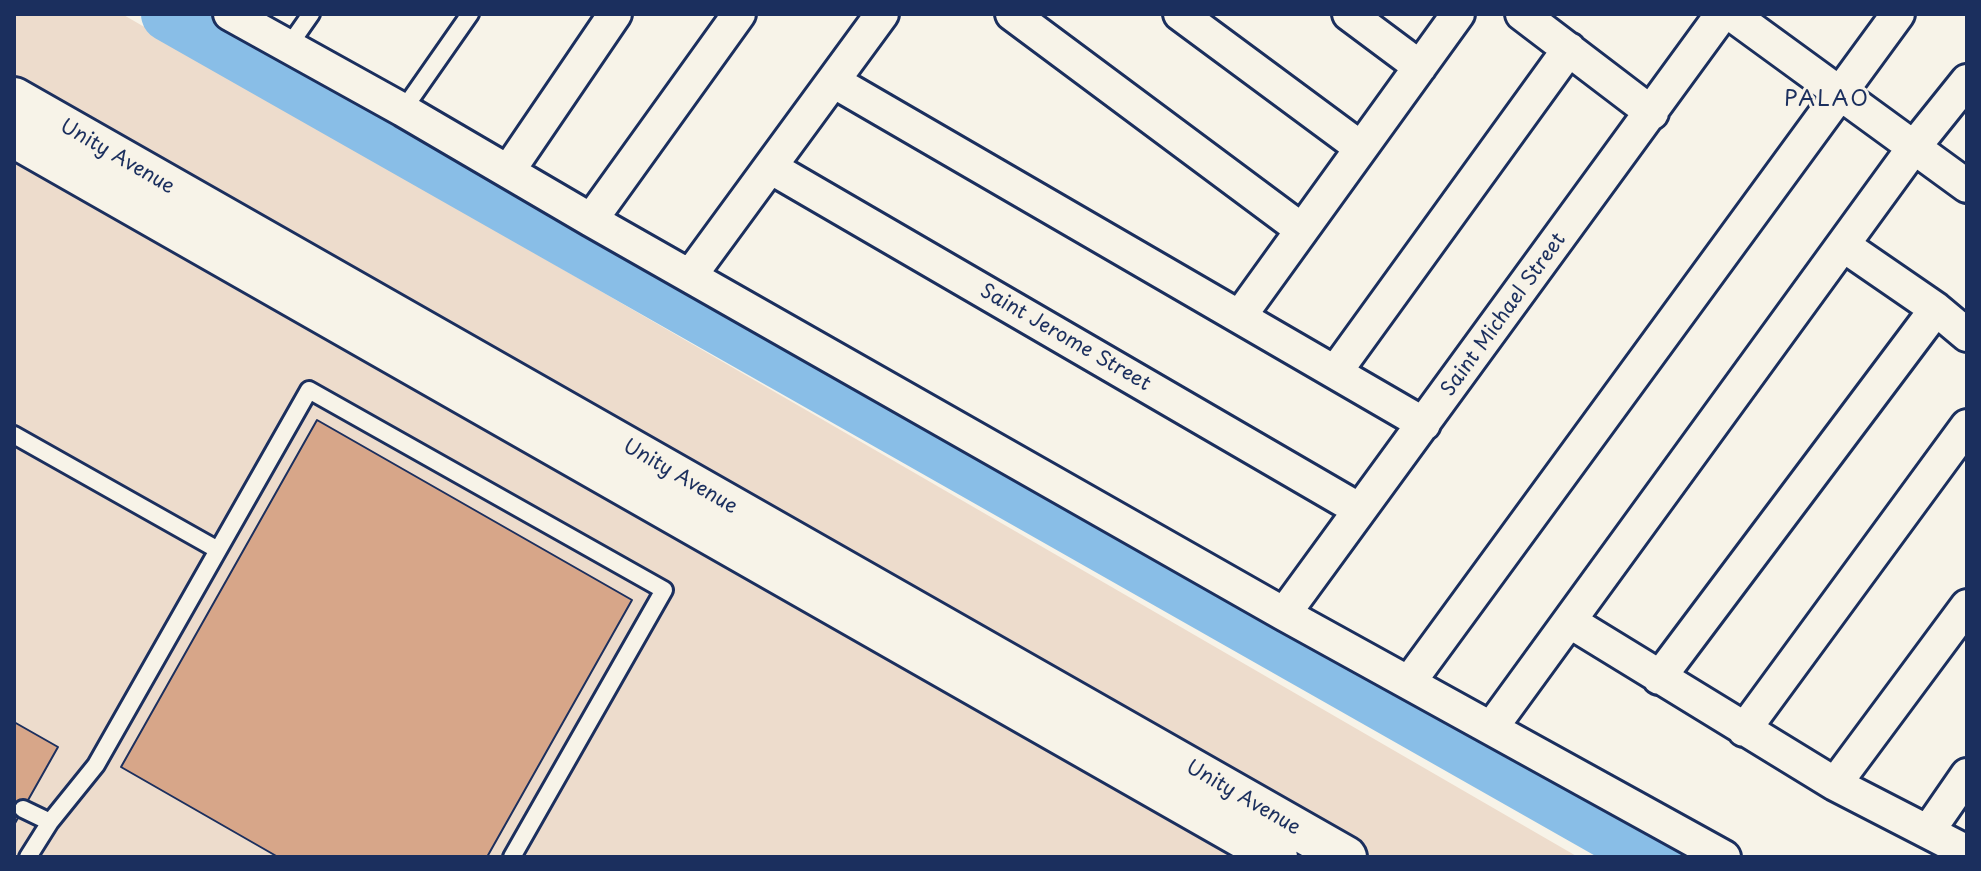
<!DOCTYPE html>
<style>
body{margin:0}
#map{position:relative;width:1981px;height:871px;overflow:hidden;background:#f7f3e8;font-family:"Playpen Sans",sans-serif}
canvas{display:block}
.frame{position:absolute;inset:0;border:16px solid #1b2f5e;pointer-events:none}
</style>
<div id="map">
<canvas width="1981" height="871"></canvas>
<div class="frame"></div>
</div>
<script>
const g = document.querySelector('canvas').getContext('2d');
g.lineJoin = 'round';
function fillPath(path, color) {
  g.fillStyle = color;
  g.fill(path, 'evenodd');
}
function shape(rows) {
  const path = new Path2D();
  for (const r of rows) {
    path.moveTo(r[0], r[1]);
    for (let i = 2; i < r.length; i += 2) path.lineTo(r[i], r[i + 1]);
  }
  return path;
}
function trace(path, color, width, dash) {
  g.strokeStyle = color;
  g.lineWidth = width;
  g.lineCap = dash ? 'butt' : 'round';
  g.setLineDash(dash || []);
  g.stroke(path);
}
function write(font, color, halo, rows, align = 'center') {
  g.font = font + ' "Playpen Sans",sans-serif';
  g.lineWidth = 6;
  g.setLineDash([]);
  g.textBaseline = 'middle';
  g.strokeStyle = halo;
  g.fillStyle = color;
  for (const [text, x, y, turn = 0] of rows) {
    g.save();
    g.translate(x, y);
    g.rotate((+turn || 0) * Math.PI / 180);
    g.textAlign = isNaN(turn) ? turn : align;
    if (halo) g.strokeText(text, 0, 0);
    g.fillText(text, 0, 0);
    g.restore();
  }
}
fillPath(shape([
 [14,14,122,14,1578,857,14,857]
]), '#eddccc');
trace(shape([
 [169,14,1654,857]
]), '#89bee7', 56);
const building = shape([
 [317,420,632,600,487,857,278,857,121,767,317,420],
 [14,722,58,747,14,825,14,722]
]);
fillPath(building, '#d7a689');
trace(building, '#1b2f5e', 2);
const service = shape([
 [288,47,311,14],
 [403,110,470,14],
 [14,435,218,550],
 [23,809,50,822],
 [28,857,50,822,96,765,309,390,664,590,512,857]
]);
const minor = shape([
 [230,14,403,110,591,220,1284,614,1724,857],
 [1012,14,1302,230],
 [1180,14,1361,148],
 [1349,14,1420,67],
 [1522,14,1652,113],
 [1731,14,1967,186],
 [833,81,1424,424],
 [770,167,1360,510],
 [509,170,615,14],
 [591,220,739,14],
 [1843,245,1936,309,1967,335],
 [690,276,882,14],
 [1240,316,1458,14],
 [1336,371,1569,49],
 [1284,614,1722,14],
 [1569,621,1835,784,1967,852],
 [1659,678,1936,309],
 [1410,681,1898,14],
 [1492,727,1914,147,1967,81],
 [1744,730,1967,426],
 [1835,784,1967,606],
 [1929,830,1967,775]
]);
const tertiary = shape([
 [14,98,1346,857],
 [14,137,1277,857]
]);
trace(service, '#1b2f5e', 22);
trace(minor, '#1b2f5e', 38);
trace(tertiary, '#1b2f5e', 46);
trace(service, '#f7f3e8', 16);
trace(minor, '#f7f3e8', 32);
trace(tertiary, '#f7f3e8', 40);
write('20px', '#1b2f5e', '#f7f3e8', [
 ["Unity Avenue",117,157,30],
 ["Saint Michael Street",1504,315,-54],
 ["Saint Jerome Street",1065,338,30],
 ["Unity Avenue",680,477,30],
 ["Unity Avenue",1243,798,30]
]);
g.letterSpacing = '2px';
write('22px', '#1b2f5e', '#f7f3e8', [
 ["PALAO",1827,100]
]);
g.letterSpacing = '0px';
</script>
